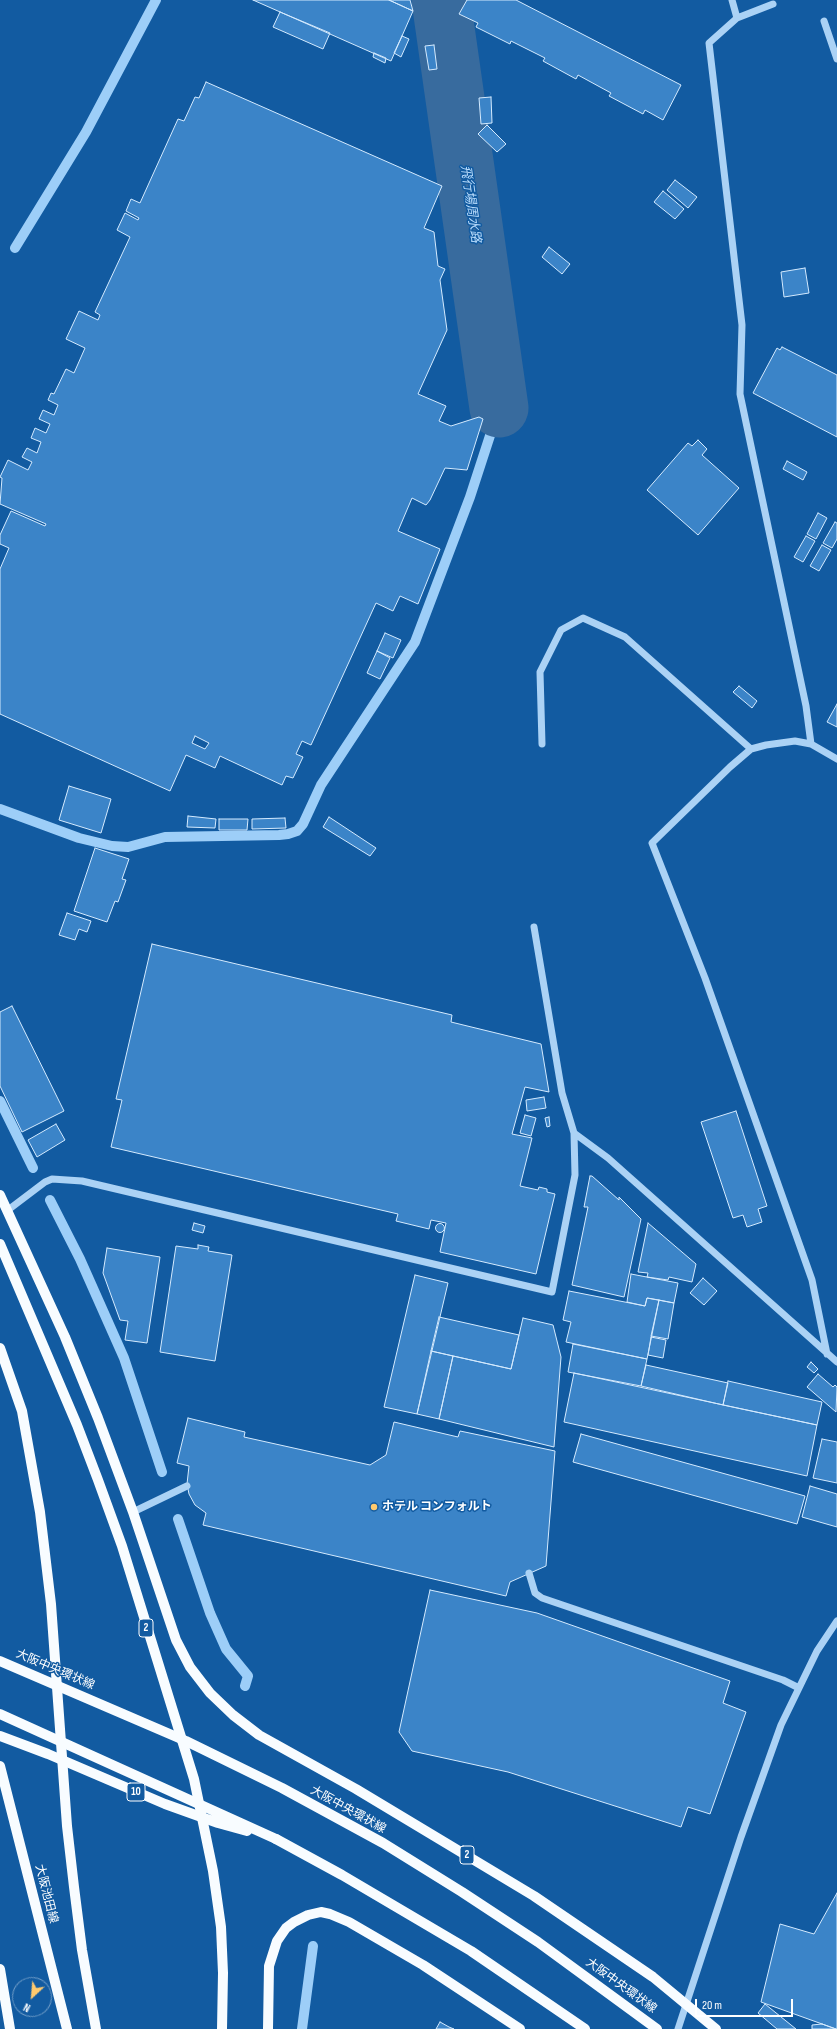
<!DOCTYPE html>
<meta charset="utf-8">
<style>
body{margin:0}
#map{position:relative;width:837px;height:2029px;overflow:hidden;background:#125ba1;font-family:"Sofia Sans Condensed",sans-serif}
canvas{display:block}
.north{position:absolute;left:12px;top:1977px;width:40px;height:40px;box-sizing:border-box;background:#125ba1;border:1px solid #719dc7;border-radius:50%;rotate:206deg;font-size:11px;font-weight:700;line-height:16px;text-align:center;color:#fff}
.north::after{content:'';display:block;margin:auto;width:14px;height:18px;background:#ffca6e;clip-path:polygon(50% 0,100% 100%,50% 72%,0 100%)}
.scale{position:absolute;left:695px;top:1999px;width:98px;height:18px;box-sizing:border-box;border:2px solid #fff;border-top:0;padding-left:5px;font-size:12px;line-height:14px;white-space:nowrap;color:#fff;-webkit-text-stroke:3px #125ba1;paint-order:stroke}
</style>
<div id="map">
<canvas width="837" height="2029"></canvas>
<div class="north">N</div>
<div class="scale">20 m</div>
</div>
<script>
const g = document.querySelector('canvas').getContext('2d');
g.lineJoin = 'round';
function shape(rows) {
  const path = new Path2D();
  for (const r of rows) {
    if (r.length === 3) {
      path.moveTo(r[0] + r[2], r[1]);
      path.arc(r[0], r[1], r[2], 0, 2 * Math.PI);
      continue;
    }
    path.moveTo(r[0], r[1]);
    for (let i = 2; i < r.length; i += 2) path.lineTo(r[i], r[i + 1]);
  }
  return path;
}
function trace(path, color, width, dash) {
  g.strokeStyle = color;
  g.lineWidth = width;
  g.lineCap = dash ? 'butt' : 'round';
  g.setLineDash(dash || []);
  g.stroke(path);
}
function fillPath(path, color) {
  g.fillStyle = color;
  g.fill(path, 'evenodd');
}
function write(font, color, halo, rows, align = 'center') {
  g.font = font + ' "Sofia Sans Condensed","Noto Sans JP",sans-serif';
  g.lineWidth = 3;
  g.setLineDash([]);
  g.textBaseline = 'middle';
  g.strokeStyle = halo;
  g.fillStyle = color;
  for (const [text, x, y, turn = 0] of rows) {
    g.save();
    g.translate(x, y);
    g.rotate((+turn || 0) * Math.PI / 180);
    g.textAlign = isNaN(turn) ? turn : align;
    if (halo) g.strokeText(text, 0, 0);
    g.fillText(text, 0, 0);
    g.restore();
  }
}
trace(shape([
 [15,248,86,132,156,0],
 [0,809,79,838,112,846,128,847,165,837,279,835,288,834,297,831,303,824,321,785,415,642,470,497,499,408],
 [0,1101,33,1168],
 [50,1200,80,1259,124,1358,162,1472],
 [178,1519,210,1613,226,1649,248,1676,245,1686],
 [302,2029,313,1946]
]), '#9dcef8', 10);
trace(shape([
 [441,0,499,408]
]), '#386b9e', 59);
const building = shape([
 [253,0,389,0,413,11,391,61,253,0],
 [389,0,410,0,413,11,389,0],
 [467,0,516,0,681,85,663,120,645,110,643,114,609,96,611,93,578,75,576,79,543,61,545,58,511,41,510,44,476,27,478,23,459,14,467,0],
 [280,12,330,33,323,49,273,27,280,12],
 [402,36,409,39,401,57,394,53,402,36],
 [434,45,437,69,429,70,425,46,434,45],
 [374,53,386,58,385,63,373,57,374,53],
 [206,82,442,186,424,228,434,232,438,266,445,269,440,280,447,330,418,394,446,406,439,421,451,426,479,417,483,419,467,470,445,468,430,500,426,505,412,498,398,531,440,549,418,604,400,596,393,611,376,603,311,745,302,741,296,754,303,757,293,778,286,776,282,785,220,756,215,768,186,755,170,791,0,714,0,569,9,548,0,544,0,535,11,511,45,526,46,524,0,504,2,478,0,477,8,460,28,470,32,462,22,457,27,448,37,453,41,442,31,438,35,428,46,433,50,424,39,419,43,410,54,415,58,405,48,400,51,393,54,394,66,369,74,373,85,348,66,339,79,311,98,320,100,315,95,312,130,237,117,230,125,213,138,220,139,218,126,211,131,199,140,203,178,119,184,121,195,97,199,98,206,82],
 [195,736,209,743,205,749,192,743,195,736],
 [491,97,492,123,481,124,479,98,491,97],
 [487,125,506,144,497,152,478,134,487,125],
 [675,180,697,197,688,208,667,190,675,180],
 [663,191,684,209,675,219,654,202,663,191],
 [549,247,570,264,562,274,542,257,549,247],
 [805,268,809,293,784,297,781,272,805,268],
 [782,347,837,375,837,437,753,393,777,348,780,350,782,347],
 [698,440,707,449,702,455,739,488,698,535,647,490,688,443,692,446,698,440],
 [787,461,807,472,803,480,783,469,787,461],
 [818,513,827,518,816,539,807,534,818,513],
 [835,522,837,523,837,539,832,548,823,543,835,522],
 [806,536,815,541,803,562,794,557,806,536],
 [822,545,831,550,819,571,810,566,822,545],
 [385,633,401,640,393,658,377,651,385,633],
 [377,651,390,658,380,679,367,673,377,651],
 [739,686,757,701,752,708,733,692,739,686],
 [837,704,837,727,827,722,837,704],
 [69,786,111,799,101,833,59,820,69,786],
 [188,816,216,819,215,828,187,827,188,816],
 [329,817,376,848,370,856,323,827,329,817],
 [285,818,286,828,252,829,252,819,285,818],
 [219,819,248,819,247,830,219,830,219,819],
 [95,848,129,859,122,879,126,880,118,902,115,901,107,922,74,911,95,848],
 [67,913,91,921,87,932,79,929,75,940,59,935,67,913],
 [152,944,452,1015,451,1022,541,1044,549,1092,525,1087,512,1134,532,1138,520,1186,538,1190,539,1187,547,1189,547,1192,555,1194,536,1274,440,1252,446,1223,431,1220,429,1229,396,1221,398,1214,111,1147,122,1100,116,1099,152,944],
 [12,1006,64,1111,22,1132,0,1086,0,1012,12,1006],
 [544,1097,546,1108,527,1111,526,1100,544,1097],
 [736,1111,767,1206,758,1209,762,1222,747,1227,743,1215,733,1218,701,1122,736,1111],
 [525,1115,536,1118,531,1136,520,1133,525,1115],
 [549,1117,550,1126,547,1127,545,1118,549,1117],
 [56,1124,65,1140,37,1157,28,1140,56,1124],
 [590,1176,592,1176,619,1200,619,1197,641,1219,624,1297,572,1285,588,1207,584,1207,590,1176],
 [194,1223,205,1226,203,1233,192,1230,194,1223],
 [648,1223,696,1264,692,1282,669,1277,668,1280,647,1277,648,1273,638,1272,648,1223],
 [440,1228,4.5],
 [198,1245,209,1247,208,1251,232,1255,215,1361,160,1352,176,1246,198,1249,198,1245],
 [107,1248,160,1257,147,1343,125,1340,128,1321,120,1320,103,1273,107,1248],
 [631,1274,678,1283,674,1303,647,1298,645,1306,627,1302,631,1274],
 [415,1275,448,1283,417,1414,384,1407,415,1275],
 [703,1278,717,1291,704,1305,690,1293,703,1278],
 [569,1291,645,1306,647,1298,659,1300,647,1359,566,1342,571,1322,563,1320,569,1291],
 [659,1300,674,1303,668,1339,651,1336,659,1300],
 [439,1317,519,1335,511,1369,431,1351,439,1317],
 [523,1318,553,1325,561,1357,554,1447,439,1419,453,1356,511,1369,523,1318],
 [651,1337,666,1340,663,1358,648,1355,651,1337],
 [573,1344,647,1359,641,1386,568,1372,573,1344],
 [431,1351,453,1356,439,1419,417,1414,431,1351],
 [811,1362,818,1369,814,1373,807,1367,811,1362],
 [646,1365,728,1383,723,1405,641,1386,646,1365],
 [574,1373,817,1425,807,1476,564,1422,574,1373],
 [818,1374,833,1387,835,1385,837,1387,836,1412,807,1387,818,1374],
 [728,1381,822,1402,817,1425,723,1405,728,1381],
 [188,1418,245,1432,244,1437,370,1465,386,1455,394,1422,458,1437,460,1431,555,1451,546,1566,510,1582,506,1596,203,1525,206,1513,195,1505,189,1494,187,1484,189,1466,177,1463,188,1418],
 [581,1434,805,1496,797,1524,573,1462,581,1434],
 [822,1439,837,1442,837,1483,813,1478,822,1439],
 [810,1486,837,1494,837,1527,802,1517,810,1486],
 [430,1590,537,1613,730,1681,723,1703,746,1712,710,1814,688,1807,681,1827,508,1772,412,1751,399,1732,430,1590],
 [837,1893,837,2029,836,2029,761,2002,780,1924,814,1934,837,1893],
 [765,2004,796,2029,777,2029,758,2013,765,2004],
 [440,2022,449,2027,454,2029,436,2029,440,2022],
 [822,2024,836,2029,812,2029,812,2025,822,2024]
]);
fillPath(building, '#3b84c8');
trace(building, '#d4eafe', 1);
trace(shape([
 [732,0,737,18],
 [773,4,737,18,709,43,742,325,740,394,806,706,811,744],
 [824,21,837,59],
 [542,744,540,672,561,630,583,618,625,637,751,749],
 [534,927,562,1093,574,1133],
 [8,1210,45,1182,52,1179,82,1181,552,1292,575,1175,574,1133,608,1158,837,1362],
 [827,1354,812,1280,705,978,652,843,730,767,751,749,766,745,795,741,811,744,837,759],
 [133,1512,187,1486],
 [529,1573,535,1593,542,1598,783,1680,799,1688],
 [678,2029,741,1837,781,1725,817,1651,837,1621]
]), '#abd2f5', 7);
trace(shape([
 [0,1195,65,1337,98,1418,133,1512,176,1640,190,1667,210,1693,233,1715,259,1735,356,1789,534,1896,653,1977,716,2029],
 [0,1244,77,1425,98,1480,122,1546,194,1779,213,1871,221,1927,223,1973,222,2029],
 [0,1348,22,1411,40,1512,51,1604,67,1826,74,1887,82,1950,96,2029],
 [0,1766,67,2029],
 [276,1839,342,1875,471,1951,585,2029],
 [0,1969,10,2029],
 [268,2029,269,1966,277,1941,286,1928,294,1922,308,1915,321,1912,330,1914,349,1922,423,1965,520,2029]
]), '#f8fcff', 10);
trace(shape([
 [0,1661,186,1741,282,1788,383,1843,462,1892,538,1942,657,2029],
 [0,1714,276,1839],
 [0,1736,48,1754,165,1804,218,1823,247,1831]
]), '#f8fcff', 10);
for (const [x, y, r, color] of [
 [374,1507,4,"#ffca6e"]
]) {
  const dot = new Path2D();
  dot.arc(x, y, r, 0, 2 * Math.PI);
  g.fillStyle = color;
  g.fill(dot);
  trace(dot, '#125ba1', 1.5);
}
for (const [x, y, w] of [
 [146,1628,14],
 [136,1792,18],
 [467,1855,14]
]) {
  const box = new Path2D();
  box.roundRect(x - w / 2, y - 9, w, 18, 3);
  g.fillStyle = '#125ba1';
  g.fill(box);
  trace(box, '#fff', 1);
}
write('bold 11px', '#fff', null, [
 ["2",146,1628],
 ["10",136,1792],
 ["2",467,1855]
]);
write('bold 12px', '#fff', '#125ba1', [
 ["ホテル コンフォルト",382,1507]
], 'left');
write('12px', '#fff', '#125ba1', [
 ["大阪中央環状線",55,1670,23],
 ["大阪中央環状線",348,1810,29],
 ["大阪池田線",46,1894,76],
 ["大阪中央環状線",621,1986,36]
]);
write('italic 13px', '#b8dbfb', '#125ba1', [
 ["飛行場周水路",470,204,82]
]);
</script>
